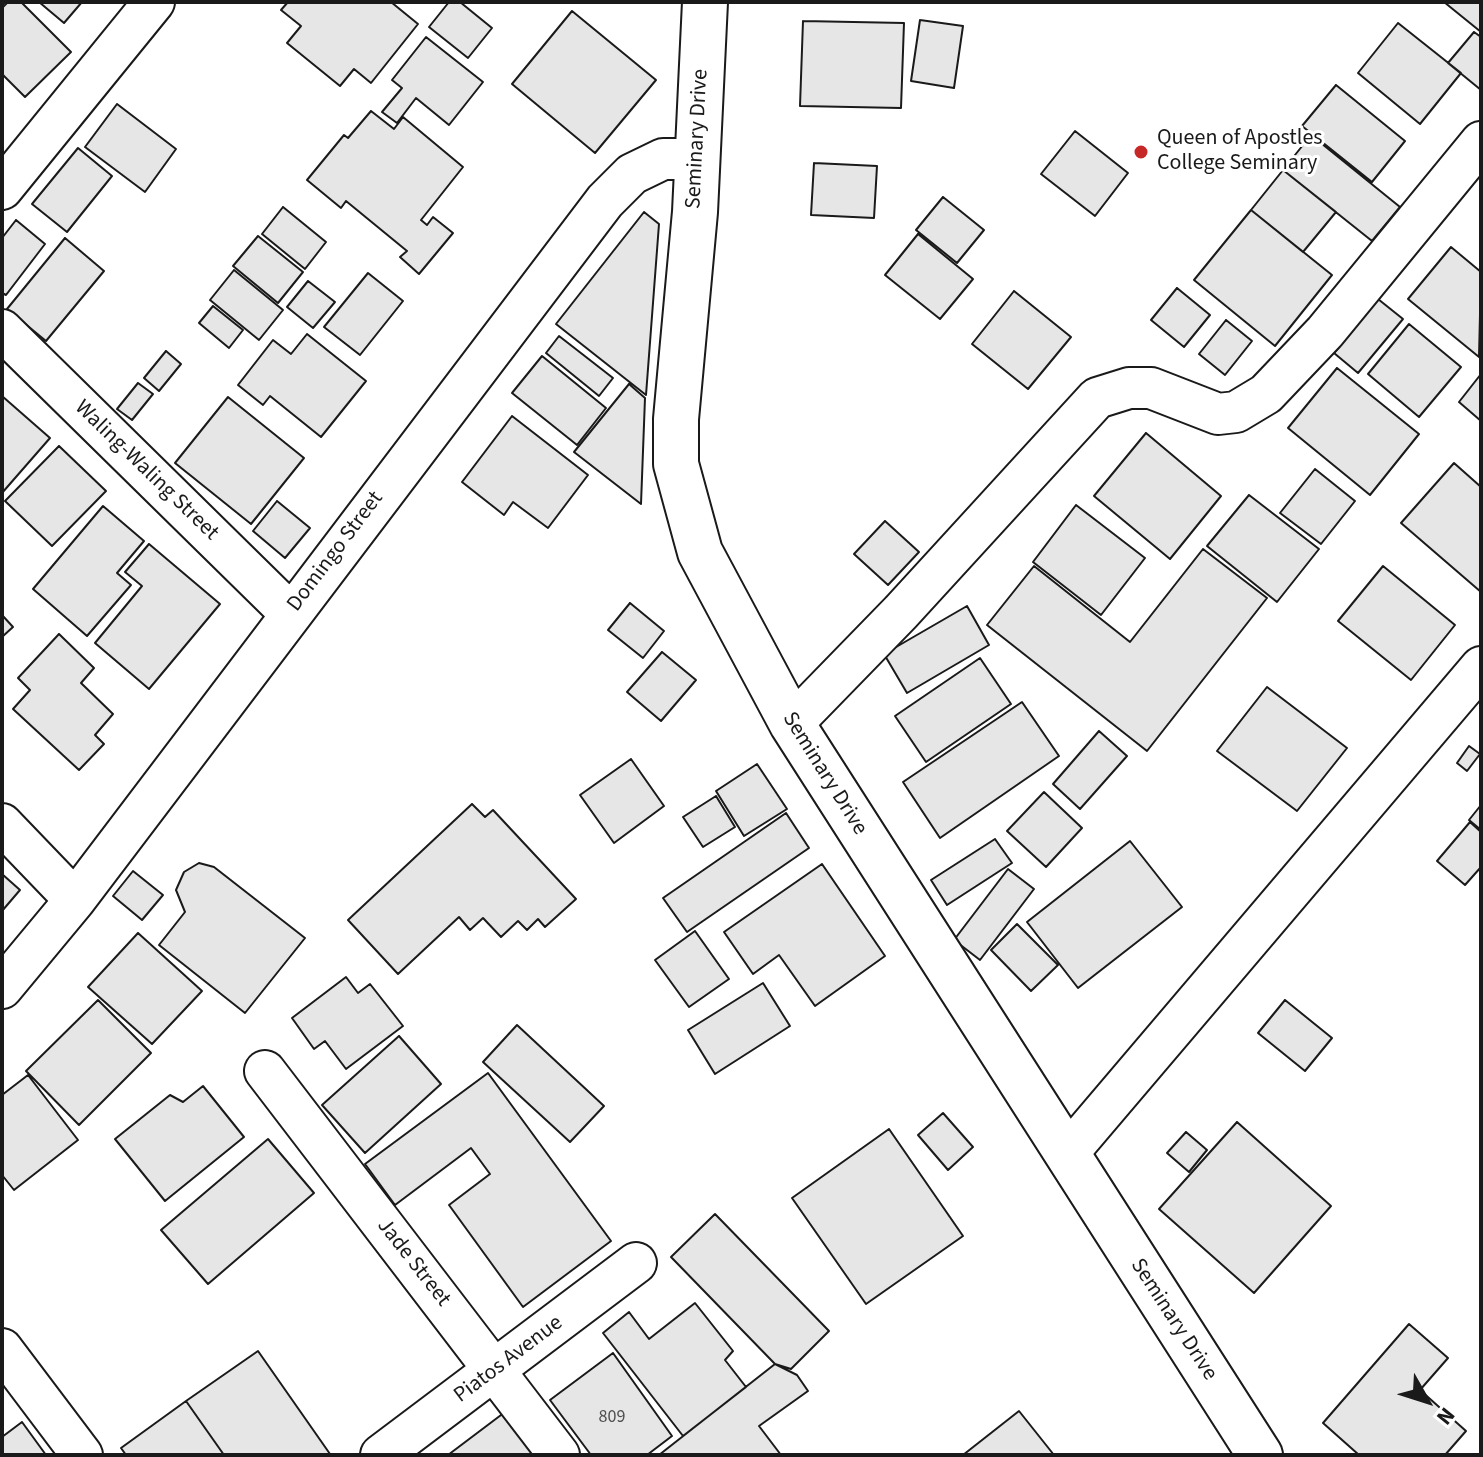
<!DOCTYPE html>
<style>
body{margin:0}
#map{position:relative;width:1483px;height:1457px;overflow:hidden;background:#fff;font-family:"Source Sans 3",sans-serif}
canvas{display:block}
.frame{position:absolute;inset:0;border:4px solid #1a1a1a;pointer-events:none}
.north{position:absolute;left:1387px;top:1361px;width:80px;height:80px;-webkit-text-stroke:6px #fff;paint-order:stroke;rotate:129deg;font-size:22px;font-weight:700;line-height:32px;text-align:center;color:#1a1a1a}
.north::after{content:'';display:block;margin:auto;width:28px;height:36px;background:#1a1a1a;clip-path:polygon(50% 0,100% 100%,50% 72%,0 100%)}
</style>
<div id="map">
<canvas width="1483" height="1457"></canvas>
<div class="frame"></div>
<div class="north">N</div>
</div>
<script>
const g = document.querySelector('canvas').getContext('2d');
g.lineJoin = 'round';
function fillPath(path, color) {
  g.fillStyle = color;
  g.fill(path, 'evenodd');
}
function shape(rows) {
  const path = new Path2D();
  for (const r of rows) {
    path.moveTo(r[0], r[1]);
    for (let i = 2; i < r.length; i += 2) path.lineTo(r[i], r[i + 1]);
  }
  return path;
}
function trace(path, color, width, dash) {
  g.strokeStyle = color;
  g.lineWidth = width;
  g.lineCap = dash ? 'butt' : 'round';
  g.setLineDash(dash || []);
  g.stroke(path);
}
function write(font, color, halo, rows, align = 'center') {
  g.font = font + ' "Source Sans 3",sans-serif';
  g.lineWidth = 6;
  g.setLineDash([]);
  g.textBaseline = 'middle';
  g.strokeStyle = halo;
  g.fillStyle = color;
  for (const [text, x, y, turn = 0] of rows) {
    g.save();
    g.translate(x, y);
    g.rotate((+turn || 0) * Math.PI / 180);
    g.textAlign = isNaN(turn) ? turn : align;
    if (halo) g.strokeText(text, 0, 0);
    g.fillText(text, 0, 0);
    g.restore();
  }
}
const building = shape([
 [8,2,21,2,71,52,25,97,2,74,2,8,8,2],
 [39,2,82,2,64,23,39,2],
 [288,2,391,2,418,24,371,83,354,69,340,86,287,43,301,26,281,10,288,2],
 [449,2,460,2,492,28,468,58,429,27,449,2],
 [1444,2,1481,2,1481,32,1444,2],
 [572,11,656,80,595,153,512,84,572,11],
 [920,20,963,26,954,88,911,81,920,20],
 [803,21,904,23,901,108,800,106,803,21],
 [1398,23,1461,73,1420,124,1358,73,1398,23],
 [1474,32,1481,37,1481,90,1448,63,1474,32],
 [426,37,483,82,449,125,416,98,397,123,382,112,402,88,392,80,426,37],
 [1336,85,1405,141,1372,182,1302,126,1336,85],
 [117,104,176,149,145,192,85,147,117,104],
 [371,111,394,129,403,117,463,167,421,220,427,225,433,217,453,233,419,274,400,257,407,251,346,201,341,208,307,180,344,135,348,138,371,111],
 [1075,131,1128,173,1095,216,1041,174,1075,131],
 [1311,135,1400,207,1372,241,1283,170,1311,135],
 [78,148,112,176,67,232,32,204,78,148],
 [814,163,877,166,874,218,811,215,814,163],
 [1283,170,1336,212,1303,252,1251,210,1283,170],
 [943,197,984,230,957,263,916,230,943,197],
 [283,207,326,242,305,269,262,234,283,207],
 [1251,210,1332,275,1275,346,1194,280,1251,210],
 [644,212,659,224,646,395,556,324,644,212],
 [16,220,45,244,6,295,2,293,2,238,16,220],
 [918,234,973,279,940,319,885,275,918,234],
 [258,236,303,272,278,303,233,266,258,236],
 [65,238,104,271,46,341,7,309,65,238],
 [1451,247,1481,272,1479,357,1408,299,1451,247],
 [234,270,283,310,259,340,210,300,234,270],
 [368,273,403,301,360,355,324,327,368,273],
 [308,281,335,302,313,328,287,307,308,281],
 [1177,288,1210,315,1184,347,1151,320,1177,288],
 [1014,291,1071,337,1028,389,972,344,1014,291],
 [1378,299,1403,319,1358,373,1334,353,1378,299],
 [213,306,243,330,229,348,199,323,213,306],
 [1226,320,1252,341,1225,375,1199,354,1226,320],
 [1409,324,1461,367,1419,417,1368,374,1409,324],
 [307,334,366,381,321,437,270,396,263,405,238,385,273,340,291,354,307,334],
 [559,336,613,378,599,396,546,353,559,336],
 [166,351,181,364,159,391,144,378,166,351],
 [542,356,606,408,577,445,512,393,542,356],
 [1337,368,1419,434,1370,495,1288,428,1337,368],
 [1481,374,1481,421,1459,402,1481,374],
 [138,383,153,394,132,420,117,409,138,383],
 [629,384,645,398,641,504,574,452,629,384],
 [2,396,50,438,2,493,2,396],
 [228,397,304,458,251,524,175,463,228,397],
 [512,416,588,475,548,528,513,502,504,515,462,482,512,416],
 [1146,433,1221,496,1170,559,1094,496,1146,433],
 [59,446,106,491,52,546,5,501,59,446],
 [1454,463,1481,487,1481,592,1401,523,1454,463],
 [1315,469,1355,501,1321,544,1280,513,1315,469],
 [1249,495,1319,549,1277,602,1207,546,1249,495],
 [277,501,310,528,285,558,253,531,277,501],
 [1076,505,1145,558,1101,615,1033,562,1076,505],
 [103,506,144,541,117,573,131,585,87,636,33,589,103,506],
 [885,521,919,552,888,585,854,554,885,521],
 [149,544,220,604,149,689,95,643,142,586,125,572,149,544],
 [1203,549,1267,598,1147,751,987,625,1034,566,1130,642,1203,549],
 [1383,566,1455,625,1411,680,1338,621,1383,566],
 [630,603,664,631,643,658,608,630,630,603],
 [967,606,989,645,907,693,884,654,967,606],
 [2,615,13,627,2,637,2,615],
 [59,634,94,668,81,683,113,714,95,735,104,744,79,770,13,709,30,690,18,678,59,634],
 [662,652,696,680,661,721,627,692,662,652],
 [980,658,1011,704,926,762,895,716,980,658],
 [1267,687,1347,748,1297,811,1217,751,1267,687],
 [1022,702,1059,756,940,838,903,782,1022,702],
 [1099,731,1127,756,1080,809,1053,784,1099,731],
 [1469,746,1480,754,1467,771,1457,763,1469,746],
 [631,759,664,806,614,843,580,795,631,759],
 [757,764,787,809,744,836,716,791,757,764],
 [1044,792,1082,828,1046,867,1007,831,1044,792],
 [716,796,735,827,703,847,683,817,716,796],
 [472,804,485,817,493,810,576,899,545,927,538,919,527,930,518,921,501,937,483,918,470,930,459,917,398,974,348,920,472,804],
 [1481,805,1481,830,1469,820,1481,805],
 [786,813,809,848,687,932,663,898,786,813],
 [1470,822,1481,832,1481,867,1465,885,1437,861,1470,822],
 [995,839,1012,863,947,905,931,880,995,839],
 [1130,841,1182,907,1078,988,1027,922,1130,841],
 [199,863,214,867,305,938,245,1013,159,945,185,912,176,890,184,872,199,863],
 [822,864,885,956,815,1006,779,955,753,974,724,932,822,864],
 [1008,869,1034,889,980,960,954,940,1008,869],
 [133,871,163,895,142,920,113,896,133,871],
 [2,874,20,890,2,911,2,874],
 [1017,924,1058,965,1031,991,991,950,1017,924],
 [695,931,729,979,689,1007,655,960,695,931],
 [138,933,202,991,152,1044,88,987,138,933],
 [346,977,358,993,370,984,403,1026,346,1069,325,1041,314,1049,292,1018,346,977],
 [763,983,790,1026,715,1074,688,1030,763,983],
 [98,1000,151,1053,79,1125,26,1071,98,1000],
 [1285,1000,1332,1038,1305,1071,1258,1033,1285,1000],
 [517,1025,604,1106,570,1142,483,1062,517,1025],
 [399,1036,441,1084,365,1153,322,1105,399,1036],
 [488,1073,611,1241,523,1307,449,1205,490,1174,471,1148,395,1205,365,1164,488,1073],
 [28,1075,78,1140,14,1190,2,1175,2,1095,28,1075],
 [203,1086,244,1137,165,1201,115,1139,170,1095,183,1102,203,1086],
 [943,1113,973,1147,948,1170,918,1135,943,1113],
 [1237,1122,1331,1206,1254,1293,1159,1209,1237,1122],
 [889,1129,963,1236,866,1304,792,1198,889,1129],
 [1186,1132,1207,1150,1189,1172,1167,1153,1186,1132],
 [268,1139,314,1193,208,1284,161,1230,268,1139],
 [715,1214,829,1331,791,1369,775,1364,671,1257,715,1214],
 [695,1303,733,1351,725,1360,746,1387,683,1436,603,1333,629,1312,649,1339,695,1303],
 [1409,1324,1448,1358,1420,1390,1466,1431,1445,1455,1359,1455,1323,1423,1409,1324],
 [258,1351,330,1454,328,1455,224,1455,186,1401,258,1351],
 [613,1353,672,1436,647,1455,591,1455,550,1400,613,1353],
 [775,1364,797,1375,808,1391,759,1426,781,1455,659,1455,775,1364],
 [186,1401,224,1455,126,1455,121,1448,186,1401],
 [1019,1411,1054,1455,963,1455,1019,1411],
 [505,1412,538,1455,448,1455,505,1412],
 [22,1422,46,1455,2,1455,2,1437,22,1422]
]);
fillPath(building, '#e6e6e6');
trace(building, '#1a1a1a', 2);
const minor = shape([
 [2,189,154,2],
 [2,330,290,613],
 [792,724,901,612,1097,398,1129,388,1151,388,1218,414,1236,412,1266,394,1325,332,1481,142],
 [2,824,75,900],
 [2,988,75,900,605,201,632,174,663,159,698,159],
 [265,1071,559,1455],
 [1067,1154,1481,667],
 [2,1349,82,1455],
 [381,1455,636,1263]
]);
const tertiary = shape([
 [705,2,695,212,676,419,676,464,700,552,792,724,1260,1455]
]);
trace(minor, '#1a1a1a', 44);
trace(tertiary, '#1a1a1a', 48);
trace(minor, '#fff', 40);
trace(tertiary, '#fff', 44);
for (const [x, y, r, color] of [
 [1141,152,8,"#c62828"]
]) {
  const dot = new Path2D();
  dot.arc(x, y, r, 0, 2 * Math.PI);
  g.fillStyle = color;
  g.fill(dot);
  trace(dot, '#fff', 3);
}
write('18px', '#4d4d4d', null, [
 ["809",612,1418]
]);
write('22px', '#1a1a1a', '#fff', [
 ["Seminary Drive",698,139,-87],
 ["Waling-Waling Street",146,471,44],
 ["Domingo Street",336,552,-53],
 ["Seminary Drive",824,774,58],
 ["Jade Street",413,1263,52],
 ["Seminary Drive",1173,1320,57],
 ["Piatos Avenue",509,1360,-37]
]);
write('22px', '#1a1a1a', '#fff', [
 ["Queen of Apostles",1157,139],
 ["College Seminary",1157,164]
], 'left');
</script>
